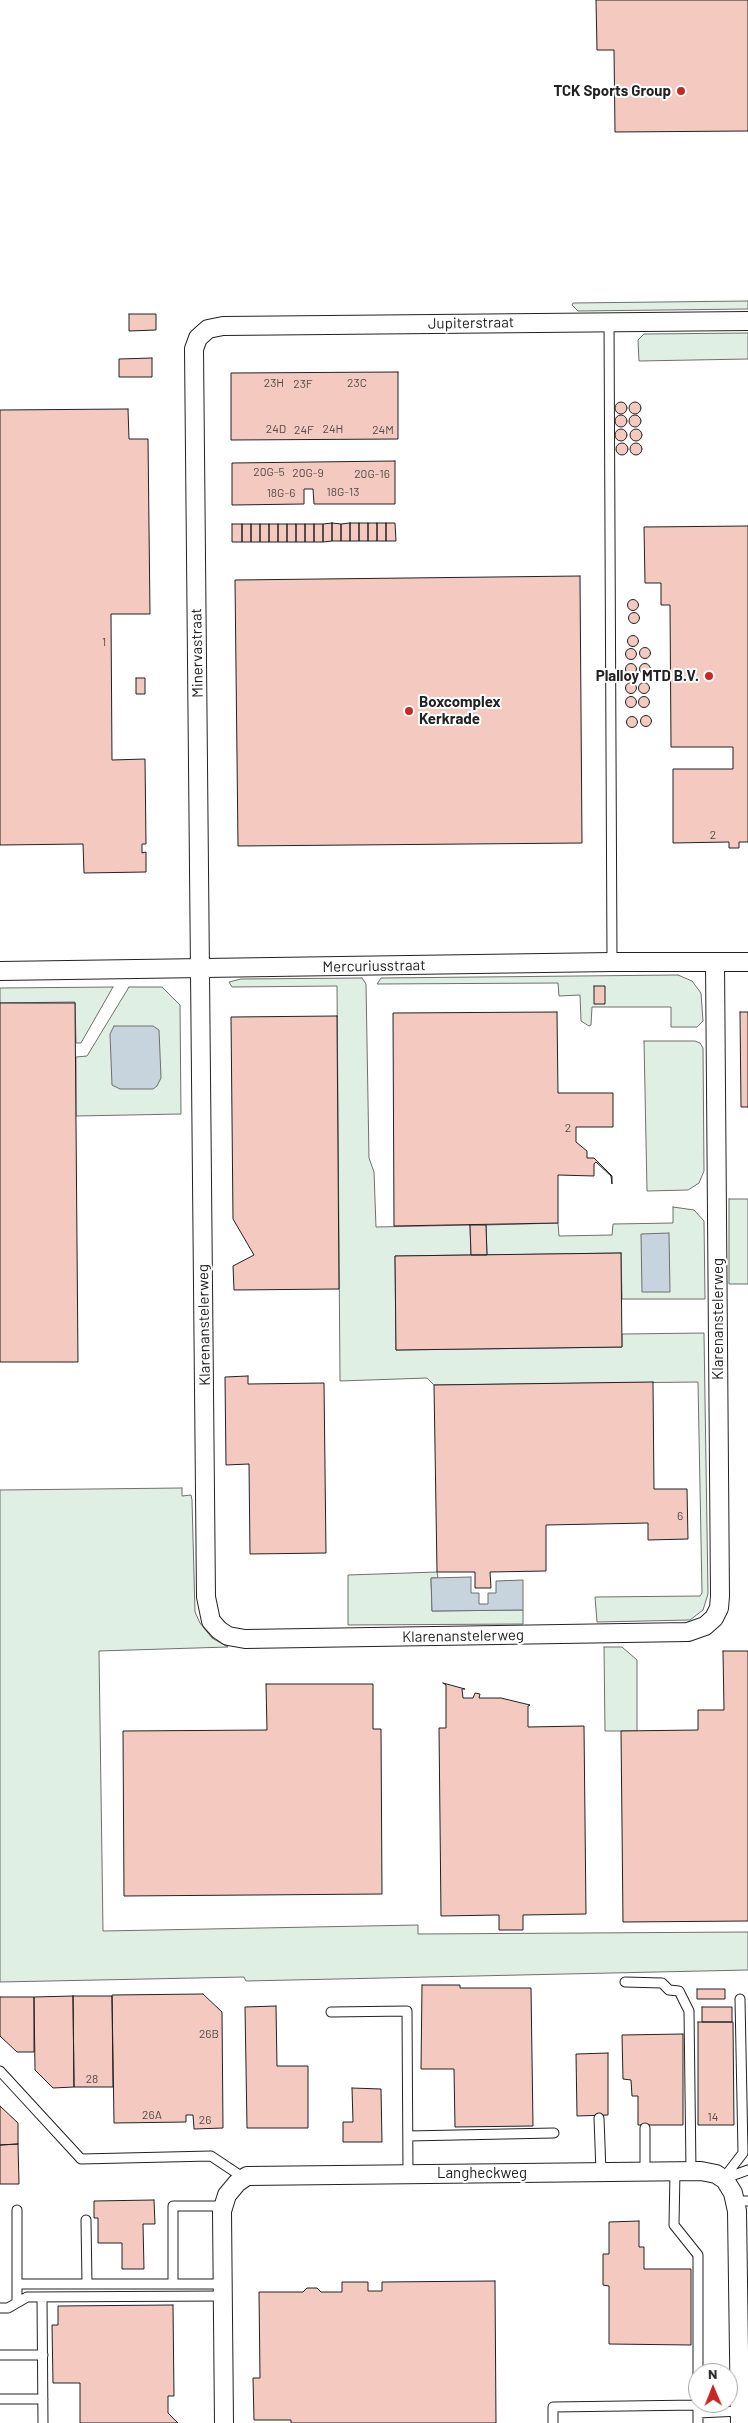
<!DOCTYPE html>
<style>
body{margin:0}
#map{position:relative;width:748px;height:2423px;overflow:hidden;background:#fff;font-family:Barlow,sans-serif}
canvas{display:block}
.north{position:absolute;left:688px;top:2363px;width:50px;height:50px;box-sizing:border-box;background:#fff;border:1px solid #a7a7a7;border-radius:50%;rotate:359deg;font-size:14px;font-weight:700;line-height:20px;text-align:center;color:#222}
.north::after{content:'';display:block;margin:auto;width:18px;height:22px;background:#c62828;clip-path:polygon(50% 0,100% 100%,50% 72%,0 100%)}
</style>
<div id="map">
<canvas width="748" height="2423"></canvas>
<div class="north">N</div>
</div>
<script>
const g = document.querySelector('canvas').getContext('2d');
g.lineJoin = 'round';
function fillPath(path, color) {
  g.fillStyle = color;
  g.fill(path, 'evenodd');
}
function shape(rows) {
  const path = new Path2D();
  for (const r of rows) {
    if (r.length === 3) {
      path.moveTo(r[0] + r[2], r[1]);
      path.arc(r[0], r[1], r[2], 0, 2 * Math.PI);
      continue;
    }
    path.moveTo(r[0], r[1]);
    for (let i = 2; i < r.length; i += 2) path.lineTo(r[i], r[i + 1]);
  }
  return path;
}
function trace(path, color, width, dash) {
  g.strokeStyle = color;
  g.lineWidth = width;
  g.lineCap = dash ? 'butt' : 'round';
  g.setLineDash(dash || []);
  g.stroke(path);
}
function write(font, color, halo, rows, align = 'center') {
  g.font = font + ' Barlow,sans-serif';
  g.lineWidth = 4;
  g.setLineDash([]);
  g.textBaseline = 'middle';
  g.strokeStyle = halo;
  g.fillStyle = color;
  for (const [text, x, y, turn = 0] of rows) {
    g.save();
    g.translate(x, y);
    g.rotate((+turn || 0) * Math.PI / 180);
    g.textAlign = isNaN(turn) ? turn : align;
    if (halo) g.strokeText(text, 0, 0);
    g.fillText(text, 0, 0);
    g.restore();
  }
}
const green = shape([
 [748,301,748,309,578,311,572,305,573,303,748,301],
 [748,333,748,359,639,361,638,340,644,334,748,333],
 [678,975,692,981,701,993,703,1021,697,1027,671,1027,671,1007,592,1007,591,1025,589,1026,581,1021,580,995,559,996,558,983,377,984,381,978,678,975],
 [362,978,366,984,369,1158,374,1172,376,1227,470,1225,471,1255,395,1256,396,1350,622,1347,622,1334,704,1333,708,1594,703,1610,690,1620,597,1622,595,1597,700,1596,702,1593,698,1382,434,1385,427,1378,340,1381,337,986,232,987,229,982,241,979,362,978],
 [113,987,81,1043,76,1043,75,1002,0,1003,0,988,113,987],
 [129,987,162,987,180,1005,181,1114,76,1116,76,1057,87,1056,129,987],
 [644,1041,695,1041,700,1043,703,1048,704,1171,699,1183,688,1190,647,1191,644,1041],
 [729,1199,748,1199,748,1284,729,1284,729,1199],
 [673,1207,694,1210,704,1221,705,1299,622,1299,621,1253,487,1255,486,1225,558,1223,559,1236,612,1235,613,1224,673,1223,673,1207],
 [182,1488,182,1496,191,1495,192,1500,195,1612,200,1623,212,1638,228,1647,99,1651,103,1931,418,1925,418,1934,748,1932,748,1970,246,1981,244,1977,0,1982,0,1490,182,1488],
 [437,1572,438,1578,431,1578,432,1611,523,1610,523,1624,348,1625,348,1575,437,1572],
 [604,1647,622,1647,637,1660,637,1731,605,1731,604,1647]
]);
fillPath(green, '#e0efe3');
trace(green, '#6f6f6f', 1);
const water = shape([
 [114,1026,153,1026,159,1030,161,1078,157,1086,153,1089,120,1089,112,1085,110,1034,114,1026],
 [669,1233,670,1292,642,1292,641,1234,669,1233],
 [471,1577,471,1593,479,1593,479,1604,488,1604,488,1593,496,1593,496,1581,523,1580,523,1610,432,1611,431,1578,471,1577]
]);
fillPath(water, '#c7d3dd');
trace(water, '#6f6f6f', 1);
const building = shape([
 [596,0,748,0,748,131,615,132,614,50,597,50,596,0],
 [129,314,156,314,156,330,129,331,129,314],
 [152,358,152,377,119,377,119,359,152,358],
 [398,372,398,439,231,440,231,373,398,372],
 [621,408,6],
 [635,408,6],
 [128,409,129,439,148,439,150,614,111,614,112,760,145,759,146,844,142,844,142,853,146,852,146,872,84,873,83,844,0,845,0,410,128,409],
 [635,421,6],
 [621,421,6],
 [621,435,6],
 [636,435,6],
 [636,449,6],
 [622,449,6],
 [395,461,395,504,314,504,313,489,304,489,304,504,232,505,232,463,395,461],
 [332,523,341,524,341,541,332,541,332,523],
 [332,523,332,541,323,542,323,524,332,523],
 [350,523,359,523,359,541,350,541,350,523],
 [350,523,350,541,341,541,341,524,350,523],
 [359,523,368,523,368,541,359,541,359,523],
 [368,523,377,523,377,541,368,541,368,523],
 [377,523,386,523,386,541,377,541,377,523],
 [386,523,395,523,396,541,386,541,386,523],
 [232,524,242,524,242,542,232,542,232,524],
 [242,524,251,524,251,542,242,542,242,524],
 [251,524,260,524,260,542,251,542,251,524],
 [260,524,269,524,269,542,260,542,260,524],
 [269,524,278,524,278,542,269,542,269,524],
 [278,524,287,524,287,542,278,542,278,524],
 [287,524,296,524,296,542,287,542,287,524],
 [296,524,305,524,305,542,296,542,296,524],
 [305,524,314,524,314,542,305,542,305,524],
 [314,524,323,524,323,542,314,542,314,524],
 [748,526,748,842,739,842,739,848,729,848,729,842,673,843,673,769,733,769,733,747,671,747,670,605,661,605,661,583,645,583,644,527,748,526],
 [580,576,582,843,238,846,235,580,580,576],
 [633,605,5.5],
 [634,618,5.5],
 [633,641,5.5],
 [645,653,5.5],
 [631,654,5.5],
 [645,669,5.5],
 [631,669,5.5],
 [136,678,145,678,145,694,136,694,136,678],
 [644,688,5.5],
 [631,688,5.5],
 [644,702,5.5],
 [631,702,5.5],
 [646,721,5.5],
 [632,722,5.5],
 [594,986,605,986,605,1004,594,1004,594,986],
 [0,1003,75,1003,78,1362,0,1362,0,1003],
 [557,1012,558,1093,613,1093,613,1127,576,1127,576,1142,587,1151,587,1158,594,1158,612,1176,612,1184,611,1176,596,1162,594,1164,594,1176,558,1175,558,1223,394,1226,393,1013,557,1012],
 [740,1012,748,1012,748,1107,741,1107,740,1012],
 [337,1016,339,1289,234,1290,233,1266,254,1255,233,1219,231,1017,337,1016],
 [470,1225,486,1225,487,1255,471,1255,470,1225],
 [621,1253,622,1347,396,1350,395,1256,621,1253],
 [248,1376,248,1384,324,1383,326,1553,250,1554,249,1464,226,1465,225,1377,248,1376],
 [653,1382,654,1489,687,1489,688,1539,648,1540,648,1523,546,1525,546,1571,490,1572,491,1588,475,1588,475,1572,437,1572,434,1385,653,1382],
 [723,1651,748,1651,748,1921,623,1922,621,1731,698,1730,698,1710,724,1710,723,1651],
 [443,1683,465,1689,462,1689,463,1698,473,1698,475,1693,480,1694,479,1698,501,1698,530,1705,528,1706,528,1727,584,1726,586,1914,523,1915,523,1930,499,1930,499,1915,441,1916,439,1728,446,1728,446,1685,443,1683],
 [266,1684,373,1684,373,1729,381,1729,382,1894,124,1896,123,1731,267,1730,266,1684],
 [422,1985,460,1985,460,1988,531,1988,533,2126,455,2127,454,2069,421,2069,422,1985],
 [697,1989,725,1989,725,1999,697,1999,697,1989],
 [203,1994,222,2012,223,2128,194,2129,193,2115,186,2115,186,2122,114,2123,112,1995,203,1994],
 [73,1996,112,1996,113,2087,74,2087,73,1996],
 [73,1996,74,2087,53,2088,35,2070,34,1997,73,1996],
 [0,1997,34,1997,34,2052,17,2052,0,2036,0,1997],
 [276,2006,277,2066,308,2066,308,2128,247,2128,245,2007,276,2006],
 [702,2007,732,2007,732,2022,702,2022,702,2007],
 [698,2022,733,2022,734,2125,698,2125,698,2022],
 [683,2034,683,2125,638,2125,638,2096,632,2096,631,2080,623,2079,622,2035,683,2034],
 [608,2053,608,2115,577,2116,576,2054,608,2053],
 [352,2088,381,2089,382,2142,343,2142,343,2122,353,2122,352,2088],
 [0,2106,18,2123,18,2144,0,2145,0,2106],
 [18,2144,19,2184,0,2184,0,2145,18,2144],
 [154,2200,155,2224,143,2224,144,2269,122,2269,122,2243,98,2243,98,2218,94,2218,94,2201,154,2200],
 [639,2221,639,2247,644,2247,644,2269,691,2269,691,2345,609,2344,609,2286,603,2285,603,2254,609,2254,609,2222,639,2221],
 [495,2281,496,2423,291,2423,291,2420,254,2420,253,2378,260,2378,259,2292,303,2292,307,2288,317,2288,321,2292,342,2292,342,2282,368,2282,368,2291,382,2291,382,2282,495,2281],
 [173,2305,174,2396,168,2396,168,2413,178,2423,80,2423,80,2383,53,2383,52,2325,58,2325,58,2306,173,2305]
]);
fillPath(building, '#f3c9c0');
trace(building, '#222', 1);
const service = shape([
 [609,322,612,962],
 [625,1982,662,1983,669,1990,679,1991,689,2011,691,2171],
 [331,2012,407,2011,408,2173],
 [0,2071,81,2159,211,2156,244,2178],
 [599,2118,601,2172],
 [645,2128,645,2171],
 [408,2136,554,2133],
 [675,2171,674,2225,698,2255,698,2423],
 [723,2179,743,2153,740,1999],
 [723,2179,748,2170],
 [735,2201,748,2201],
 [17,2210,17,2302],
 [86,2220,87,2284],
 [17,2284,223,2284],
 [173,2284,173,2206,224,2206],
 [42,2297,43,2423],
 [0,2308,8,2308,27,2297,223,2296],
 [0,2355,43,2355],
 [0,2399,43,2399],
 [698,2413,740,2411],
 [553,2423,553,2407,698,2405]
]);
const minor = shape([
 [715,962,720,1596,719,1608,714,1618,705,1626,688,1632,245,1639,228,1636,219,1630,211,1621,206,1597,194,349,198,338,208,329,223,326,748,321],
 [0,971,612,962,748,962],
 [224,2423,222,2211,227,2195,237,2183,247,2176,701,2171,716,2174,725,2180,733,2193,737,2211,740,2423]
]);
trace(service, '#222', 11);
trace(minor, '#222', 20);
trace(service, '#fff', 9);
trace(minor, '#fff', 18);
for (const [x, y, r, color] of [
 [681,91,5,"#c62828"],
 [709,676,5,"#c62828"],
 [409,711,5,"#c62828"]
]) {
  const dot = new Path2D();
  dot.arc(x, y, r, 0, 2 * Math.PI);
  g.fillStyle = color;
  g.fill(dot);
  trace(dot, '#fff', 2);
}
write('12px', '#564c4a', null, [
 ["23H",274,383],
 ["23C",357,383],
 ["23F",303,384],
 ["24D",276,429],
 ["24H",333,429],
 ["24F",304,430],
 ["24M",383,430],
 ["20G-5",269,472],
 ["20G-9",308,473],
 ["20G-16",372,474],
 ["18G-13",343,492],
 ["18G-6",281,493],
 ["1",104,642],
 ["2",713,835],
 ["2",568,1128],
 ["6",680,1516],
 ["26B",209,2034],
 ["28",92,2079],
 ["26A",152,2115],
 ["14",713,2117],
 ["26",205,2120]
]);
write('bold 15px', '#222', '#fff', [
 ["TCK Sports Group",671,91],
 ["Plalloy MTD B.V.",699,676],
 ["Boxcomplex",419,702,"left"],
 ["Kerkrade",419,719,"left"]
], 'right');
write('15px', '#222', '#fff', [
 ["Jupiterstraat",471,323,-1],
 ["Minervastraat",197,653,-91],
 ["Mercuriusstraat",374,966,-1],
 ["Klarenanstelerweg",718,1319,-90],
 ["Klarenanstelerweg",204,1325,-91],
 ["Klarenanstelerweg",463,1636,-1],
 ["Langheckweg",482,2173]
]);
</script>
